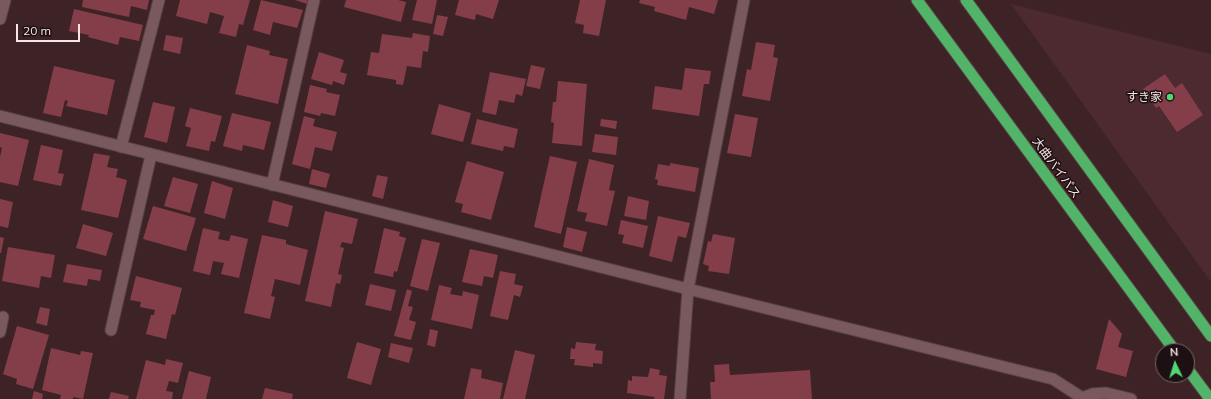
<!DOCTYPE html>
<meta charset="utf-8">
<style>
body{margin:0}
#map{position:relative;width:1211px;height:399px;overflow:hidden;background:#3e2326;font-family:Mulish,sans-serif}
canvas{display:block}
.north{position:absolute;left:1155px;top:343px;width:40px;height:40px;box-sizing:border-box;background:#1d1012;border:1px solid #756567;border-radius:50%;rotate:356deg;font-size:11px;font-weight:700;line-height:16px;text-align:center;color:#f8e4e6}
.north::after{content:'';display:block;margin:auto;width:14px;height:18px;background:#52d673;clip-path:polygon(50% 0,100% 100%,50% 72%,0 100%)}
.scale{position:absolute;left:16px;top:24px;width:64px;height:18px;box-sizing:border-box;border:2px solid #f8e4e6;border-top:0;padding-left:5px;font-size:12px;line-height:14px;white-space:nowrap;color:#f8e4e6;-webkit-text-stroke:3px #1d1012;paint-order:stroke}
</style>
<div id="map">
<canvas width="1211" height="399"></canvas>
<div class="north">N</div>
<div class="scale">20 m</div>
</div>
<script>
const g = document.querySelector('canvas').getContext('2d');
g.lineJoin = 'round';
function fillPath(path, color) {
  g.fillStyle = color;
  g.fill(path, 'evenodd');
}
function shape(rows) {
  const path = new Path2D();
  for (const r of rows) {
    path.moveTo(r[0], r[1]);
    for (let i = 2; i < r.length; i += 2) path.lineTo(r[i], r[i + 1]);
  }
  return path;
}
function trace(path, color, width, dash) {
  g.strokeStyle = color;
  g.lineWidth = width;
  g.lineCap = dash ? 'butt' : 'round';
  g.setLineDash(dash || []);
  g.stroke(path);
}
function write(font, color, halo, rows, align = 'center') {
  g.font = font + ' Mulish,"Noto Sans JP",sans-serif';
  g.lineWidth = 3;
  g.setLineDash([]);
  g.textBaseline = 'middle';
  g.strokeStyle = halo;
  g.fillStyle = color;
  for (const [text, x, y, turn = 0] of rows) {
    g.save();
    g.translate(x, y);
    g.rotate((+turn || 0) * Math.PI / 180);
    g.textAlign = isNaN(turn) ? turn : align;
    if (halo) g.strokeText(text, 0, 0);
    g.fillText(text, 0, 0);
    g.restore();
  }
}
fillPath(shape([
 [1011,4,1211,54,1211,282]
]), '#4c2a2f');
fillPath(shape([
 [83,0,149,0,147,10,131,6,129,17,82,7],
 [180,0,250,0,243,25,239,24,236,37,219,33,224,16,210,12,207,24,176,16],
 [261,0,303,10,297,28,273,22,270,35,253,30],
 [295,0,307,0,307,4],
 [346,0,398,0,406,2,401,22,344,7],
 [417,0,437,0,432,24,412,20],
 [459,0,499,0,493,19,476,14,475,20,455,15],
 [580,0,606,0,599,36,583,33,584,25,575,23],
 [640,0,718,0,714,14,689,7,686,20,654,11,655,7,639,3],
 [74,9,143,25,139,41,120,37,118,45,88,37,89,35,69,31],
 [437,15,448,17,443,36,433,34],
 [413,33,430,36,428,52,423,51,421,68,407,66,403,85,396,84,396,80,367,75,371,52,379,53,382,34,412,38],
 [166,35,183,38,180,54,163,50],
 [756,42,775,45,773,57,778,58,770,101,742,96,747,69,751,70],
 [247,45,270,51,269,55,288,59,278,104,235,94],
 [319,52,344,60,340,72,347,74,344,85,333,81,332,85,311,79],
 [531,65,545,68,540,89,526,86],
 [54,66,115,80,107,115,66,106,68,101,65,100,61,117,43,113],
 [685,68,711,71,709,84,704,84,699,116,652,109,655,86,682,90],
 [490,72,526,79,522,96,516,94,514,103,499,100,496,115,482,112],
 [1165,74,1175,88,1182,83,1203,115,1177,132,1159,106,1156,108,1143,89],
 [558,81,587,84,582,146,552,143,554,123,551,122,553,102,556,102],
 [310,85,327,89,326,92,340,95,335,116,321,113,320,116,304,112],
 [153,102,175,107,167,143,144,137],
 [439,104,471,113,463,142,431,134],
 [190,108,222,116,215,142,211,141,209,151,186,146,191,128,185,126],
 [232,113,271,122,264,150,243,145,242,151,223,146],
 [735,114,758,118,751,157,727,153],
 [304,116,315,119,313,126,337,132,332,151,315,147,310,169,292,164],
 [477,119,518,129,514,148,504,146,503,151,471,144],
 [601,119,617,121,616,129,600,126],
 [0,133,29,140,18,186,0,182,0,157,2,148,0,147],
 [595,134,618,137,616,155,592,152],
 [41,145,63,150,58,173,64,174,61,186,33,180],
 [94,153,110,156,107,167,118,169,116,177,127,180,118,218,81,210],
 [550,156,577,162,561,234,534,227],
 [589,159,614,165,609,190,615,191,607,226,585,221,587,213,577,211],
 [467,161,504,172,491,220,461,212,463,204,455,202],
 [670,163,699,168,695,192,657,185,658,180,655,179,658,164,670,166],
 [312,169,330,174,326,188,309,184],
 [377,175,388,177,383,199,372,196],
 [173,177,198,184,190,213,164,206],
 [212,181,233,188,225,219,204,213],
 [628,196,649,201,646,220,624,216],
 [0,199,13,202,8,228,0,226],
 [273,200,293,206,288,227,268,222],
 [153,206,196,218,186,251,143,239],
 [325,211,358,219,352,244,342,242,340,247,344,248,338,274,342,275,340,284,336,283,331,307,305,301],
 [658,216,690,223,686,238,678,236,672,262,649,256],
 [621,220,648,226,643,248,622,243,624,235,618,234],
 [83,224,113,233,106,256,76,248],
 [567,227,587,232,582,252,563,247],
 [203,228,220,232,218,239,229,241,231,235,248,239,239,278,221,274,224,263,213,261,210,275,193,271],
 [384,228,400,232,399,236,406,238,397,272,394,271,393,277,374,273],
 [713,234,735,238,729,274,708,271,709,266,703,264,708,241,711,242],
 [262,235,286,240,286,244,308,250,300,285,275,279,271,296,275,297,270,319,244,313],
 [0,237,4,238,1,253,0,253],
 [422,239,440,243,428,291,410,286],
 [8,247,55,255,51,278,41,276,39,288,2,281],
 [470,249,498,255,493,278,484,276,482,286,462,282],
 [67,264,102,270,100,281,88,279,87,286,63,282],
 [500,271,516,274,514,284,523,286,520,297,514,295,508,320,490,316],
 [136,276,182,288,175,315,172,314,166,339,146,334,151,315,154,315,155,310,140,307,141,302,130,300],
 [370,284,396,290,391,311,365,305],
 [439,285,452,288,450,294,462,296,463,291,479,295,472,329,431,320],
 [407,289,412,291,408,306,413,307,409,320,416,322,411,340,394,336],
 [40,307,50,309,47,326,36,323],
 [1109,319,1122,334,1118,347,1133,351,1126,377,1096,369],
 [17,326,49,335,33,389,16,384,17,379,3,374],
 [430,329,438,331,435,347,427,345],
 [357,342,381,349,371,385,347,378],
 [576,342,596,344,595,350,603,351,602,364,593,363,593,367,574,365,575,359,570,359,571,348,575,349],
 [391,343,413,348,409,363,388,357],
 [51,348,80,355,81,351,93,353,83,399,73,397,73,399,60,399,61,395,42,390],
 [515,350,535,355,525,399,503,399],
 [166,359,183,363,178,383,169,381,166,391,173,392,172,399,136,399,146,360,165,365],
 [729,364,730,375,810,370,812,399,711,399,710,382,715,382,714,365],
 [471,368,482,370,481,378,503,383,500,399,464,399],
 [650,368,660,370,659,375,667,376,664,399,654,399,655,397,627,393,628,380,632,381,632,376,648,377],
 [189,371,211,377,206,399,182,399],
 [265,388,293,394,292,399,262,399],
 [34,391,43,394,42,399,32,399],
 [111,392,129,396,128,399,109,399]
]), '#843e49');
const minor = shape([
 [0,19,5,0],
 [0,116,688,289,1053,379,1084,399],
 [121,147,159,0],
 [272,185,314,0],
 [111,330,151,155],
 [0,332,3,317],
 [1082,398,1092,394,1106,393,1131,399],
 [680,399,688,289,744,0]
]);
const trunk = shape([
 [917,0,1175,351],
 [966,0,1211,336],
 [1187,368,1210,399]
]);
trace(minor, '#573f43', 13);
trace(trunk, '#573f43', 13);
trace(minor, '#79595d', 11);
trace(trunk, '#52b468', 11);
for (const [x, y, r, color] of [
 [1170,97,4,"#52d673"]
]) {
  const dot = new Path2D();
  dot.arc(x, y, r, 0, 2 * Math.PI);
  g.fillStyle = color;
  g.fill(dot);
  trace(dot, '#1d1012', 1.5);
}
write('12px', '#f8e4e6', '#1d1012', [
 ["すき家",1162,97]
], 'right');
write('12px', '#f8e4e6', '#1d1012', [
 ["大曲バイパス",1056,168,54]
]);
</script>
